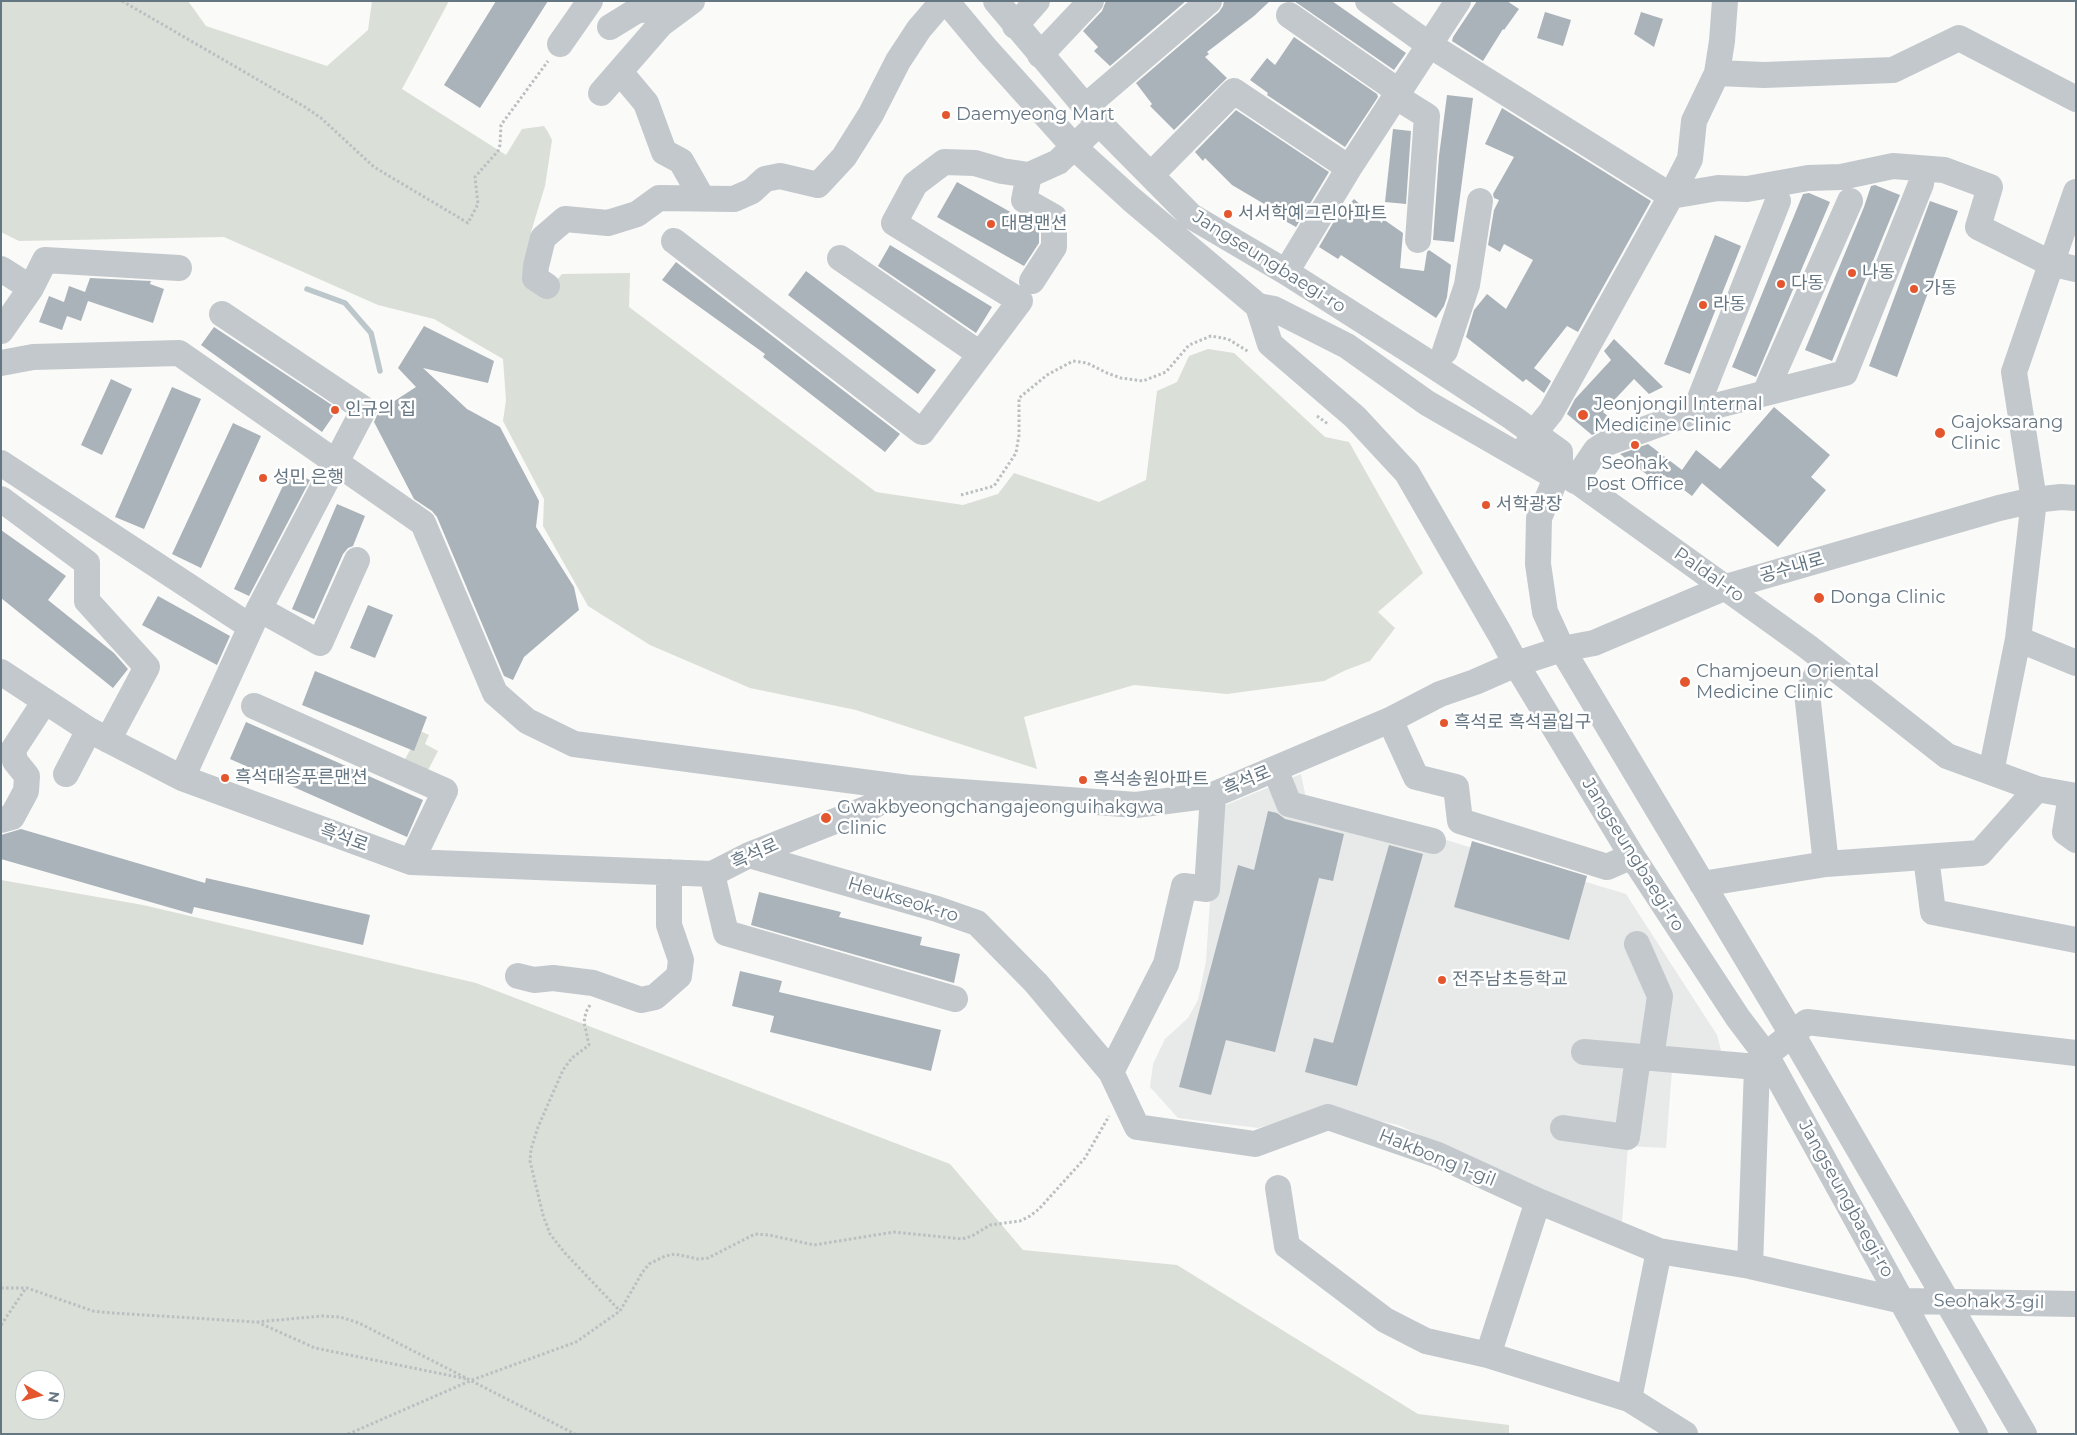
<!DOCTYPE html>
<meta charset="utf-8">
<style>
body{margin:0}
#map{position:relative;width:2077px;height:1435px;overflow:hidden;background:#fafaf8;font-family:Montserrat,sans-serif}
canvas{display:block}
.frame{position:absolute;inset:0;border:2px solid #657683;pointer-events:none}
.north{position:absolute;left:15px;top:1370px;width:50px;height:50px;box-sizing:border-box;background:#fff;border:1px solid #c1c8cd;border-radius:50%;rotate:98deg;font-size:14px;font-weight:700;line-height:20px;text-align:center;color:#657683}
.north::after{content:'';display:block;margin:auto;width:18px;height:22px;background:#e4572e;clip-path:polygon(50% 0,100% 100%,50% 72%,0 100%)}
</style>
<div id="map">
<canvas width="2077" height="1435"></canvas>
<div class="frame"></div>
<div class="north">N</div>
</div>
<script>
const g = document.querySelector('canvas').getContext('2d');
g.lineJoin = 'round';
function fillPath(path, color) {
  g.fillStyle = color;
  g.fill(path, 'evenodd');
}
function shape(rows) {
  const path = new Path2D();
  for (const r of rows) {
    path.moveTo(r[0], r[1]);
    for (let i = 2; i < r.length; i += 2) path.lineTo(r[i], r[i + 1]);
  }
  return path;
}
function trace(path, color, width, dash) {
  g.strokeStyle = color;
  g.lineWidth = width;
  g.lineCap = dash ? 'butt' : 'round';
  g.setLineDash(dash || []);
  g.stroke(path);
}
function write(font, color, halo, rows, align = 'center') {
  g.font = font + ' Montserrat,"Noto Sans KR",sans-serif';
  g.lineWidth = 5;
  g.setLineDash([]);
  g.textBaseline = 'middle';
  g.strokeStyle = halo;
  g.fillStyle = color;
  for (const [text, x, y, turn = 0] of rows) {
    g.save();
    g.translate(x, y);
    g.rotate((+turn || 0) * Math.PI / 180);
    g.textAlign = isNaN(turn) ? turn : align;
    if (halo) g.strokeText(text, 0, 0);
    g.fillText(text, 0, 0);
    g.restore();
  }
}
fillPath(shape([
 [1301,774,1306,798,1626,894,1717,1035,1728,1076,1672,1070,1666,1148,1628,1146,1622,1222,1601,1216,1398,1125,1326,1109,1258,1128,1178,1118,1150,1087,1153,1064,1165,1039,1188,1018,1198,1000,1206,961,1216,809]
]), '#e8e9e9');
fillPath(shape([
 [1,1,188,1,206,26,327,66,368,30,372,1,449,1,402,89,506,155,522,129,544,126,548,132,552,140,545,186,531,232,532,278,547,292,562,274,630,273,629,307,876,492,963,505,998,494,1014,473,1099,502,1146,480,1157,391,1177,382,1189,356,1208,349,1234,353,1325,437,1349,442,1423,573,1378,612,1395,628,1370,661,1346,670,1324,681,1227,694,1134,685,1024,717,1037,769,856,710,750,688,650,645,588,606,543,526,544,499,503,421,506,400,503,359,434,319,378,305,224,237,19,241,1,232],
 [420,731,429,735,425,744,438,751,426,774,403,763],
 [1,880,143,905,476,983,950,1164,1023,1250,1177,1265,1418,1414,1509,1425,1509,1434,1,1434],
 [25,1380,55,1380,55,1410,25,1410]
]), '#dadfd7');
trace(shape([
 [307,289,345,303,371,333,380,371]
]), '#bbc7cb', 5.5);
fillPath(shape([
 [496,1,548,1,480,108,444,85],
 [1106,1,1186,1,1110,66,1094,51,1098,47,1083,31,1102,11],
 [1224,1,1270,1,1254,16,1207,52,1209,54,1205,57,1227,78,1174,130,1150,106,1152,104,1136,83,1219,12,1223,6],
 [1294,1,1332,1,1406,53,1394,70],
 [1477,1,1507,1,1519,9,1504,30,1503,29,1483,61,1452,41,1453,37],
 [1545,12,1571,20,1563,46,1537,38],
 [1641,12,1663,19,1654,47,1634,34],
 [1294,37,1377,94,1378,97,1345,147,1267,95,1268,93,1250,80,1267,58,1275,65],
 [1447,95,1473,98,1454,242,1433,240,1439,156],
 [1502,108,1651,201,1578,332,1567,326,1534,368,1551,381,1544,393,1526,379,1523,382,1466,337,1474,310,1487,294,1506,309,1533,260,1504,244,1500,252,1488,245,1494,210,1499,200,1494,198,1493,194,1514,157,1485,144],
 [1236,110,1329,172,1296,227,1269,212,1271,208,1232,185,1205,158,1203,161,1195,152],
 [1393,129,1411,131,1406,204,1385,202],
 [957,182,1039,228,1039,243,1024,266,937,217],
 [1875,185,1900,195,1832,361,1805,350,1864,207,1871,186],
 [1809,193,1830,202,1756,377,1732,367,1803,194],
 [1354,199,1382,223,1383,219,1403,233,1400,268,1424,271,1427,252,1429,250,1451,265,1447,297,1444,306,1436,318,1341,255,1338,259,1319,247,1333,223],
 [1930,201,1958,211,1897,377,1869,366],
 [1715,235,1741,246,1690,374,1664,364],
 [890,245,992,307,976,333,878,266],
 [676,262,900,434,885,452,763,357,765,354,662,280],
 [806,271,936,370,918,394,788,295],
 [90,278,151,281,150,284,164,289,153,323,88,301,81,321,67,316,62,330,39,322,49,296,64,302,69,286,85,292],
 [424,326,494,361,488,383,423,368,467,409,500,427,539,501,536,527,574,587,579,610,524,657,513,680,504,676,437,517,432,511,414,499,374,422,379,411,416,387,398,368],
 [214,327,338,409,322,432,201,345],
 [1614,339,1663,387,1649,394,1634,379,1603,412,1616,423,1592,435,1567,414,1575,399,1611,360,1604,351],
 [111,379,132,389,102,455,81,445],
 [172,387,201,399,144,529,115,517],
 [1774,407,1830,455,1811,477,1826,490,1778,547,1702,483,1692,496,1664,475,1658,483,1620,454,1648,444,1682,470,1696,450,1720,469],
 [233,423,261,436,201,568,172,554],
 [290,471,310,480,249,596,234,589],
 [337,504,365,516,353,546,348,548,343,554,314,619,292,609],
 [1,530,66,576,48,600,114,653,128,669,113,688,1,598],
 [158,596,230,636,217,665,142,625],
 [368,605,393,615,375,658,350,648],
 [315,671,427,717,414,751,302,705],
 [246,722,423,800,407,837,230,759],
 [1268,811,1277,813,1285,819,1344,834,1333,881,1319,878,1275,1052,1226,1040,1211,1095,1179,1087,1238,865,1254,870],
 [21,829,205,883,206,878,370,915,363,945,194,907,192,914,1,859,1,835],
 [1472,841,1587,876,1569,940,1454,907],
 [1389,845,1423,854,1357,1086,1305,1072,1314,1038,1333,1043],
 [759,892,841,912,839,917,922,937,920,945,960,954,954,983,751,925],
 [740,971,782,981,779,992,941,1030,931,1071,770,1032,774,1016,732,1006]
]), '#aab3b9');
trace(shape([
 [122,1,305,107,321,118,374,167,468,223,478,204,475,177,498,151,500,145,501,125,548,61],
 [1317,416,1328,424],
 [961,495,994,486,1016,453,1019,435,1019,398,1047,375,1073,361,1087,363,1107,373,1121,378,1143,381,1166,372,1189,345,1211,336,1228,339,1249,352],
 [590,1005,586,1012,584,1022,589,1045,572,1058,563,1070,538,1127,531,1149,530,1161,543,1215,550,1234,564,1252,620,1311],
 [1,1288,27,1288,93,1311,113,1313,256,1322,322,1316,340,1317,359,1323,575,1434],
 [257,1322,315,1348,467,1379],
 [1,1325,26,1288],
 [348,1434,472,1380,576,1342,620,1311,642,1273,649,1264,665,1256,675,1254,698,1259,708,1258,755,1234,769,1235,814,1245,894,1232,962,1239,972,1236,990,1225,1020,1221,1030,1216,1039,1209,1085,1158,1109,1116]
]), '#bbbfc2', 3, [2.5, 2.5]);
trace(shape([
 [946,1,987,50,1075,148,1131,199,1258,306,1274,309,1347,346,1427,403,1547,472,1560,469],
 [996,1,1099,123,1191,216,1286,272,1423,359,1513,418,1560,452,1560,469,1539,518,1538,564,1545,612,1562,649,1792,1034,2024,1434],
 [1368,1,1428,44,1671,196,1551,412,1534,433,1526,448],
 [1289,15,1398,91],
 [1015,26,1037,1],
 [610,27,636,11,685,4],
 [560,44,590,1],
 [1040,55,1091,1],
 [620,72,646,103,664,152,681,161,702,198],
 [1717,73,1764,75,1893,70,1959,38,2076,99],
 [601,93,661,24,692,1],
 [1395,96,1427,116,1418,240],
 [1085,107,1209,1],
 [1029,175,1024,200,1054,217,1054,247,1032,281],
 [1151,175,1234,91,1349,168],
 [1671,196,1718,188,1747,189,1808,178,1841,177,1893,166,1944,170,1990,187,1978,227,2050,263,2076,269],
 [1671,196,1690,159,1694,121,1717,73,1722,41,1725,1],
 [674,241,922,432,1020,301,894,223,915,184,944,162,975,163,1002,171,1029,175,1058,162,1099,123],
 [840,258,980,354],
 [1,269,31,288],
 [1286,272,1349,168,1458,1],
 [547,286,535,278,536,266,543,238,565,219,608,223,637,214,659,198,734,199,752,191,765,179,780,176,818,185,844,157,871,114,898,61,919,29,943,1],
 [1258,306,1270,344,1355,417,1407,473,1500,634,1516,664,1632,856,1738,1018,1766,1055,1975,1434],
 [1,331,31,288,45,260,179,268],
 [1445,351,1467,285,1480,201],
 [1,363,33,357,179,353,423,523,495,693,527,721,574,744,908,788],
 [1765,393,1850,201],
 [1695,411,1778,201],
 [1,463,251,627],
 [1560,469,1808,647,1947,756,2037,789,2076,796],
 [1575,481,1596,450,1607,443,1695,411,1845,373,1921,184],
 [1,499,87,563,87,601,147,667,108,740],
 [259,609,320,643,357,560],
 [2018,639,2076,663],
 [1824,661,1807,693,1826,864],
 [1,672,89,730,182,778,411,862,712,874,749,855,873,806,908,788,1136,805,1213,795,1390,720,1440,694,1475,682,1516,664,1562,649,1594,643,1726,587,1999,508,2034,500,2061,497,2076,498],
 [254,706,445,791,411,862],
 [1390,720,1416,777,1456,787,1460,821,1607,867,1632,856],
 [1275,769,1289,804,1433,841],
 [1991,772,2018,639,2034,500,2014,372,2076,192],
 [66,774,89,730],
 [182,778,259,609,364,409,222,314],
 [2071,795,2065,832,2076,840],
 [1,820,12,817,26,791,27,776,15,761,13,750,45,701],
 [749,855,937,909,977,923,1036,983,1111,1072,1137,1127,1255,1144,1328,1117,1438,1155,1538,1201,1659,1251,1750,1266,1903,1301,2076,1304],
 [1926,857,1933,912,2076,940],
 [712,874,726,933,955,999],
 [1702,884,1826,864,1980,853,2037,789],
 [1637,944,1660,996,1651,1058],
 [518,976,534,980,553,978,593,983,641,1000,655,997,679,976,681,960,669,925,669,872],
 [1584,1052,1757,1067],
 [1111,1072,1166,964,1184,886,1207,889,1213,795],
 [1563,1128,1627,1137,1638,1057],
 [1278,1188,1287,1246,1385,1320,1426,1341,1488,1355,1629,1399],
 [1659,1251,1629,1399,1685,1434],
 [1750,1266,1757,1067,1766,1055,1807,1022,2076,1053],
 [1488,1355,1538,1201]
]), '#c3c8cc', 26);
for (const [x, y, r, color] of [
 [946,115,5,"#e4572e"],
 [1228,214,5,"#e4572e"],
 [991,224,5,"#e4572e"],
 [1852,273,5,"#e4572e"],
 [1781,284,5,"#e4572e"],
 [1914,289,5,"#e4572e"],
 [1703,305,5,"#e4572e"],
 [335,410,5,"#e4572e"],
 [1583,415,6,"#e4572e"],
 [1940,433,6,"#e4572e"],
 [1635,445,5,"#e4572e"],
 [263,478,5,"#e4572e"],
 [1486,505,5,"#e4572e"],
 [1819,598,6,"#e4572e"],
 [1685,682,6,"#e4572e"],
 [1444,723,5,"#e4572e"],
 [225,778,5,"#e4572e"],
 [1083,780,5,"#e4572e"],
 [826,818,6,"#e4572e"],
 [1442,980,5,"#e4572e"]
]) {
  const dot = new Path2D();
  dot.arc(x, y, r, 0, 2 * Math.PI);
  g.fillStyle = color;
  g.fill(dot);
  trace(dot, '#fff', 2);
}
write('18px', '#657683', '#fff', [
 ["Daemyeong Mart",956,115],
 ["서서학예그린아파트",1238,214],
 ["대명맨션",1001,224],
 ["나동",1862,273],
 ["다동",1791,284],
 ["가동",1924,289],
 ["라동",1713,305],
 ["Jeonjongil Internal",1594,405],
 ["Medicine Clinic",1594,426],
 ["인규의 집",345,410],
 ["Gajoksarang",1951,423],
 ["Clinic",1951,444],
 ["Seohak",1635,464,"center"],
 ["Post Office",1635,485,"center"],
 ["성민 은행",273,478],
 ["서학광장",1496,505],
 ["Donga Clinic",1830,598],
 ["Chamjoeun Oriental",1696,672],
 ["Medicine Clinic",1696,693],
 ["흑석로 흑석골입구",1454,723],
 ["흑석대승푸른맨션",235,778],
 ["흑석송원아파트",1093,780],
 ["Gwakbyeongchangajeonguihakgwa",837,808],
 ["Clinic",837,829],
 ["전주남초등학교",1452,980]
], 'left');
write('18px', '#657683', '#fff', [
 ["Jangseungbaegi-ro",1269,262,32],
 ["공수내로",1792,568,-16],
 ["Paldal-ro",1709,575,35],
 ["흑석로",1247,781,-23],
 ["흑석로",344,838,20],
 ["흑석로",755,854,-24],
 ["Jangseungbaegi-ro",1633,855,58],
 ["Heukseok-ro",903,900,17],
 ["Hakbong 1-gil",1437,1158,22],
 ["Jangseungbaegi-ro",1846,1199,61],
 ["Seohak 3-gil",1989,1302,1]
]);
</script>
